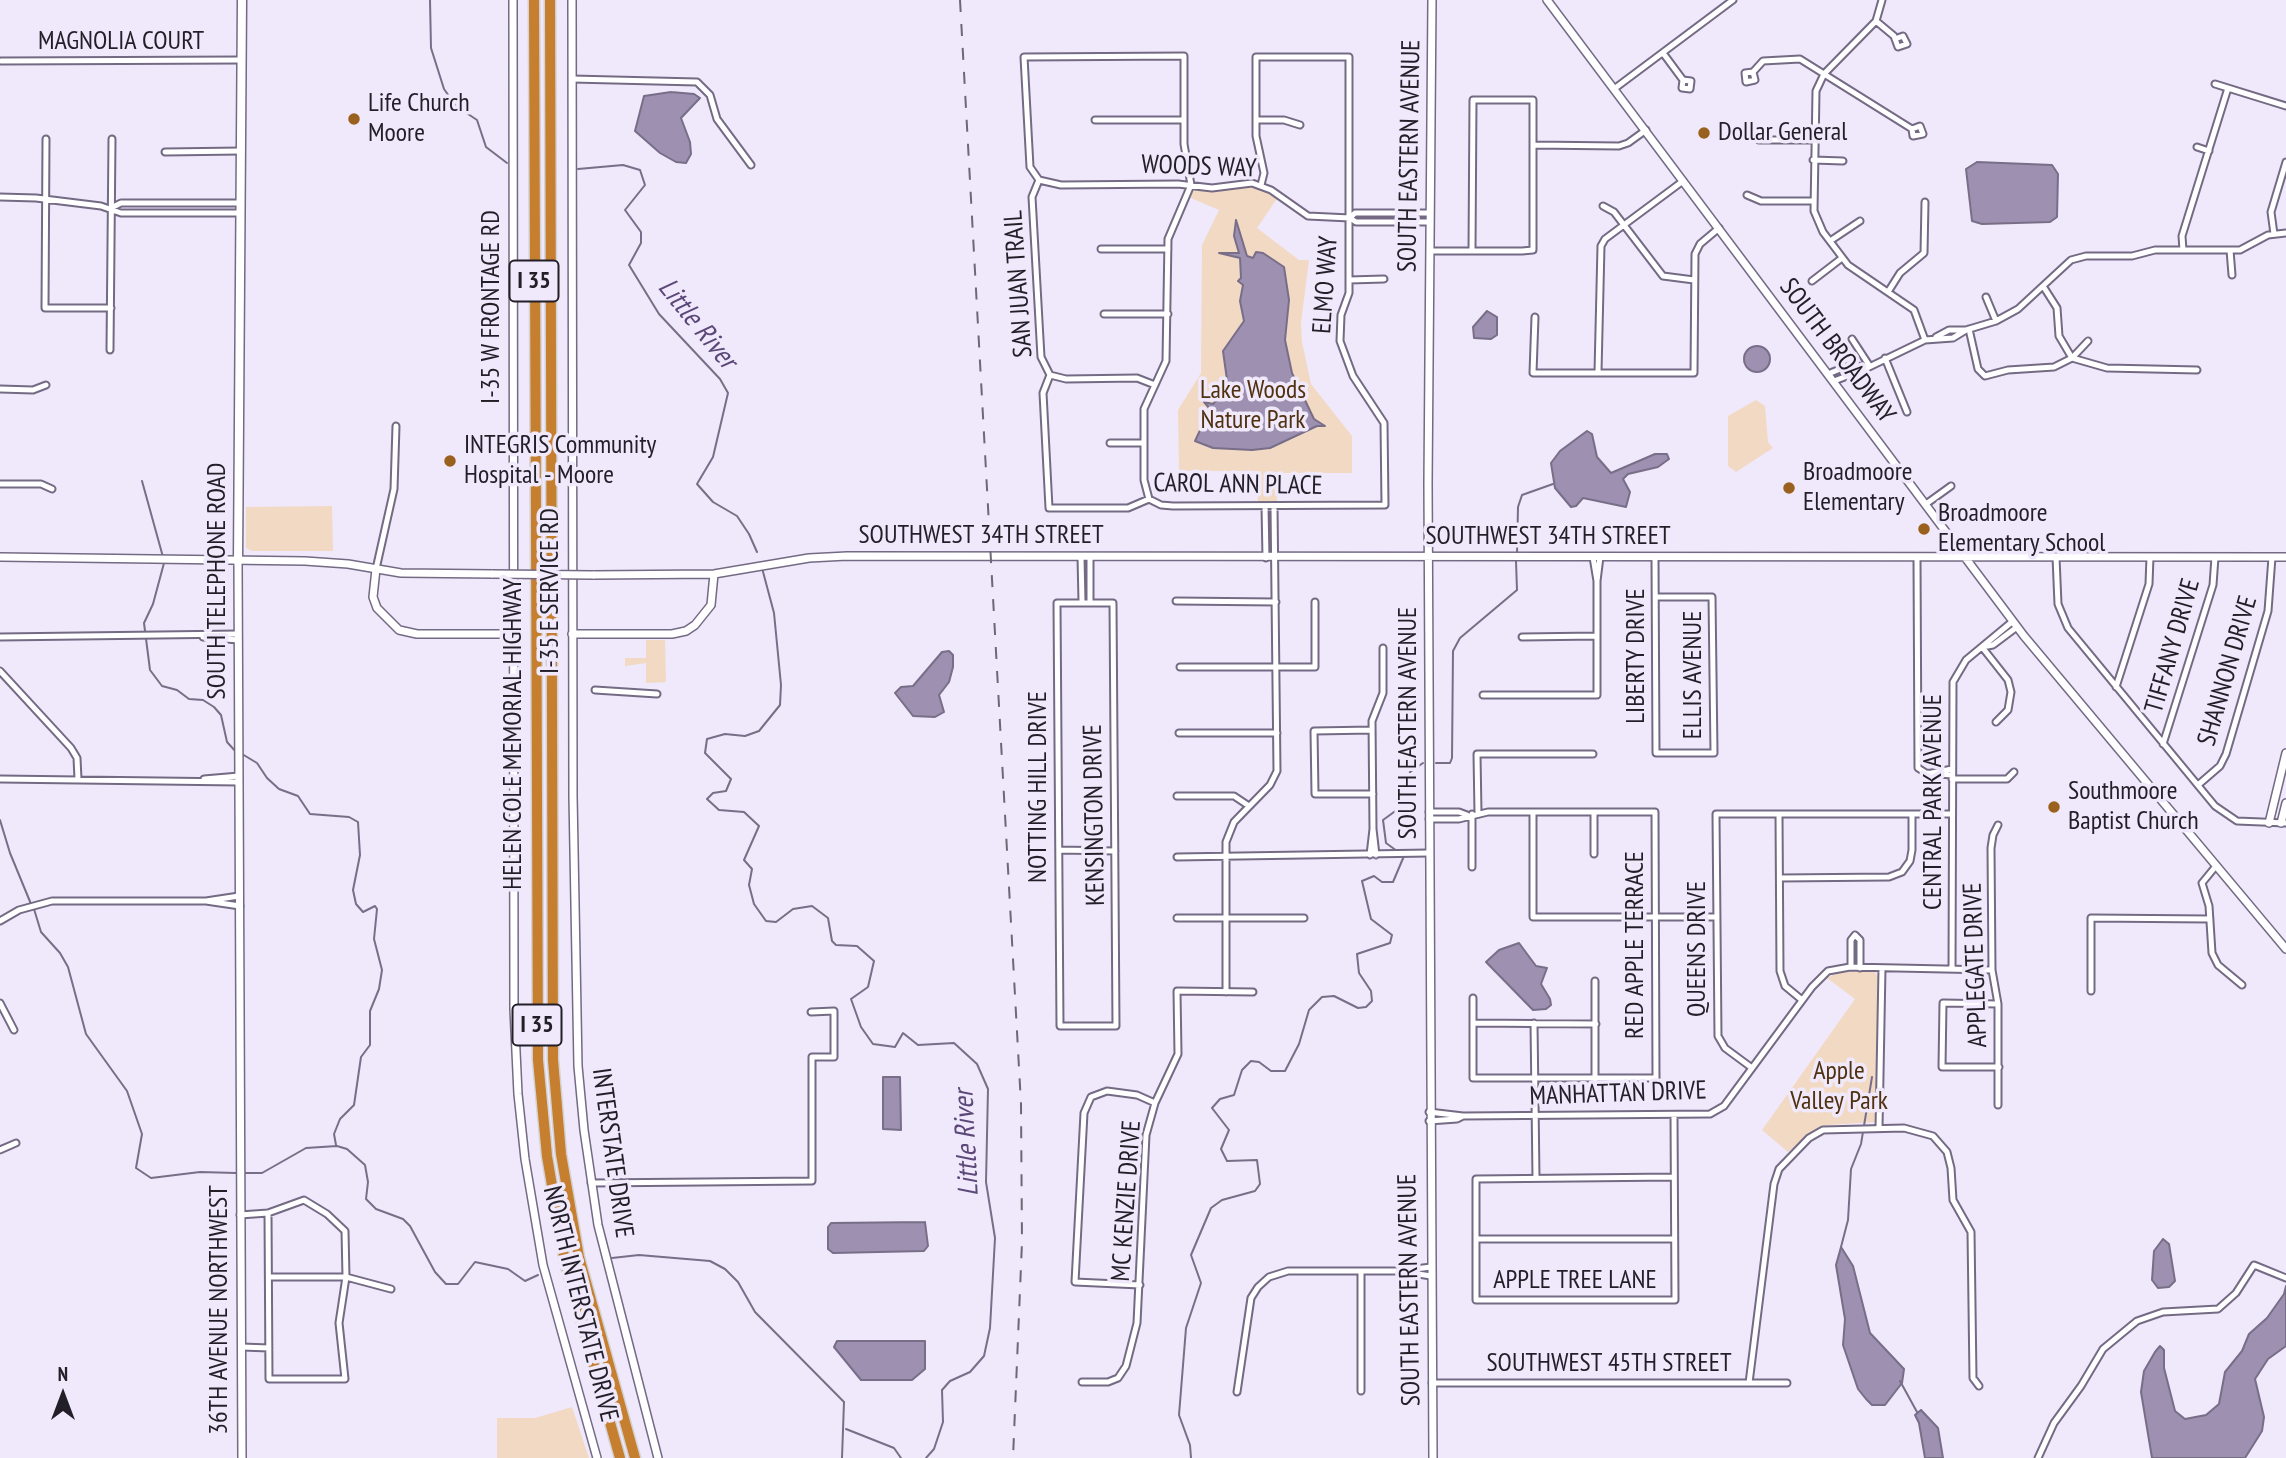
<!DOCTYPE html>
<style>
body{margin:0}
#map{position:relative;width:2286px;height:1458px;overflow:hidden;background:#efe9fb;font-family:"PT Sans Narrow",sans-serif}
canvas{display:block}
.north{position:absolute;left:28px;top:1360px;width:70px;height:70px;-webkit-text-stroke:5px #efe9fb;paint-order:stroke;rotate:0deg;font-size:19px;font-weight:700;line-height:28px;text-align:center;color:#231f29}
.north::after{content:'';display:block;margin:auto;width:24px;height:32px;background:#231f29;clip-path:polygon(50% 0,100% 100%,50% 72%,0 100%)}
</style>
<div id="map">
<canvas width="2286" height="1458"></canvas>
<div class="north">N</div>
</div>
<script>
const g = document.querySelector('canvas').getContext('2d');
g.lineJoin = 'round';
function fillPath(path, color) {
  g.fillStyle = color;
  g.fill(path, 'evenodd');
}
function shape(rows) {
  const path = new Path2D();
  for (const r of rows) {
    if (r.length === 3) {
      path.moveTo(r[0] + r[2], r[1]);
      path.arc(r[0], r[1], r[2], 0, 2 * Math.PI);
      continue;
    }
    path.moveTo(r[0], r[1]);
    for (let i = 2; i < r.length; i += 2) path.lineTo(r[i], r[i + 1]);
  }
  return path;
}
function trace(path, color, width, dash) {
  g.strokeStyle = color;
  g.lineWidth = width;
  g.lineCap = dash ? 'butt' : 'round';
  g.setLineDash(dash || []);
  g.stroke(path);
}
function write(font, color, halo, rows, align = 'center') {
  g.font = font + ' "PT Sans Narrow",sans-serif';
  g.lineWidth = 7;
  g.setLineDash([]);
  g.textBaseline = 'middle';
  g.strokeStyle = halo;
  g.fillStyle = color;
  for (const [text, x, y, turn = 0] of rows) {
    g.save();
    g.translate(x, y);
    g.rotate((+turn || 0) * Math.PI / 180);
    g.textAlign = isNaN(turn) ? turn : align;
    if (halo) g.strokeText(text, 0, 0);
    g.fillText(text, 0, 0);
    g.restore();
  }
}
fillPath(shape([
 [1242,186,1266,190,1278,197,1257,228,1299,260,1309,260,1301,323,1302,342,1311,384,1352,436,1352,473,1278,473,1277,503,1258,503,1256,471,1179,471,1178,410,1201,373,1202,245,1219,210,1191,198,1191,194,1195,190,1215,191],
 [1756,400,1765,406,1768,442,1773,448,1736,472,1728,466,1728,416],
 [332,506,333,551,252,551,246,548,246,507],
 [646,640,665,640,666,682,646,683,646,663,625,666,625,658,646,658],
 [1874,971,1878,977,1875,1122,1828,1125,1810,1133,1788,1152,1762,1130,1855,999,1827,978,1838,972],
 [572,1407,589,1458,497,1458,497,1418,535,1418]
]), '#f2d9c3');
const water = shape([
 [671,92,694,94,700,98,681,118,690,142,691,154,686,163,676,162,660,153,635,131,644,96,671,92],
 [1977,162,2052,165,2058,174,2057,217,2050,222,1982,224,1972,221,1966,169,1977,162],
 [1236,220,1247,256,1253,258,1256,252,1263,253,1284,267,1289,300,1285,340,1292,373,1314,419,1325,426,1317,426,1270,448,1252,450,1213,448,1195,441,1210,409,1204,402,1213,404,1228,387,1223,351,1244,321,1240,301,1243,285,1238,281,1241,278,1240,258,1219,253,1239,253,1234,236,1236,220],
 [1487,311,1497,317,1497,335,1491,339,1474,338,1473,327,1487,311],
 [1757,359,13],
 [1587,431,1592,434,1597,457,1611,473,1655,454,1667,454,1669,459,1658,467,1628,474,1623,479,1630,492,1626,507,1583,498,1576,506,1571,507,1555,488,1551,463,1560,451,1587,431],
 [949,651,953,655,953,667,949,682,939,695,944,712,935,717,913,716,895,693,901,687,913,686,942,652,949,651],
 [1519,943,1536,966,1547,968,1541,984,1550,999,1551,1005,1546,1009,1533,1010,1486,962,1499,950,1519,943],
 [883,1077,900,1077,901,1130,883,1129,883,1077],
 [925,1222,928,1246,924,1251,833,1253,828,1249,828,1227,831,1223,925,1222],
 [2163,1239,2169,1244,2175,1281,2169,1287,2158,1288,2152,1280,2154,1251,2163,1239],
 [1841,1247,1853,1266,1870,1333,1904,1369,1902,1383,1885,1405,1872,1405,1866,1399,1858,1389,1843,1345,1845,1319,1836,1265,1841,1247],
 [2286,1286,2286,1346,2268,1359,2255,1379,2264,1417,2262,1431,2245,1458,2152,1458,2141,1392,2144,1371,2155,1352,2160,1346,2164,1350,2164,1368,2175,1411,2185,1419,2206,1415,2219,1404,2225,1372,2242,1351,2249,1334,2267,1318,2284,1294,2286,1286],
 [837,1341,925,1341,925,1369,912,1380,861,1380,834,1347,837,1341],
 [1921,1410,1938,1428,1943,1458,1925,1458,1919,1423,1915,1415,1921,1410]
]);
fillPath(water, '#9d90b1');
trace(water, '#786e88', 2);
trace(shape([
 [430,0,431,48,444,89,456,106,477,120,486,147,507,163],
 [578,169,623,165,640,170,645,185,625,210,641,232,641,243,629,265,659,314,720,379,728,393,713,457,697,484,713,502,737,516,749,534,757,552],
 [142,481,163,557],
 [1517,554,1518,507,1522,495,1553,484],
 [164,563,153,604,144,623,150,670,162,686,177,690,189,699,203,700,214,707,221,715,227,742,237,753],
 [762,568,774,613,781,685,780,705,759,731,745,736,725,734,707,739,705,753,731,779,726,791,713,793,707,799,719,810,744,812,759,826,744,860,752,869,749,885,754,904,766,921,776,922,793,909,812,906,828,918,832,941,836,945,857,946,874,961,868,987,851,999,861,1027,873,1044,895,1047,903,1033,918,1045,954,1043,977,1064,988,1089,986,1182,995,1238,990,1328,984,1356,970,1372,950,1381,942,1390,943,1422,934,1449,926,1458],
 [242,754,257,763,267,778,279,789,298,796,310,814,349,817,358,822,360,855,353,890,356,904,363,912,375,906,377,909,374,939,382,970,379,989,370,1011,370,1045,361,1057,354,1105,340,1119,334,1134,336,1145],
 [1436,763,1450,763,1452,758,1453,651,1460,638,1517,590,1516,561],
 [0,820,10,853,31,904],
 [1397,851,1386,843,1383,820,1405,804,1410,772,1423,763],
 [34,909,41,932,60,953,68,967,86,1034,127,1091,142,1134,136,1168,151,1178,200,1172,236,1173],
 [242,1173,262,1173,306,1148,337,1146,347,1149,365,1165,368,1182,366,1199,376,1209,403,1219,410,1226,435,1272,446,1284,458,1284,475,1262,508,1269,525,1281,538,1275],
 [1841,1247,1848,1220,1851,1169,1861,1144,1872,1077],
 [612,1258,639,1255,710,1261,725,1269,738,1282,755,1312,844,1402,842,1458],
 [1900,1381,1917,1412],
 [846,1429,894,1448,901,1458],
 [1191,1458,1190,1445,1179,1415,1186,1328,1201,1283,1191,1255,1211,1208,1222,1200,1255,1191,1260,1184,1257,1160,1227,1161,1221,1149,1229,1130,1212,1108,1220,1099,1234,1095,1242,1070,1251,1061,1259,1062,1271,1071,1285,1071,1299,1044,1309,1010,1322,997,1334,996,1358,1008,1366,1007,1372,1001,1371,991,1359,973,1357,954,1390,943,1392,935,1371,919,1362,881,1374,876,1382,882,1393,882,1404,856]
]), '#786e88', 2);
const minor = shape([
 [1882,0,1876,21,1824,74,1816,91,1814,211,1823,232,1848,265,1914,310,1925,340],
 [1876,21,1894,36,1898,47,1907,44,1903,36,1895,39],
 [1663,53,1683,80,1682,88,1690,89,1691,81,1683,80],
 [1,61,241,60],
 [1753,72,1755,80,1746,82,1745,73,1753,72,1763,61,1800,59,1912,129,1913,136,1923,134,1920,126,1912,129],
 [572,79,697,82,710,95,717,119,751,165],
 [2215,84,2286,106],
 [1614,89,1733,0],
 [1095,120,1184,120],
 [1256,120,1284,120,1300,125],
 [46,139,45,308,111,308],
 [1759,140,1813,140],
 [1534,145,1619,146,1628,143,1646,130],
 [2197,147,2209,151],
 [165,152,241,151],
 [1813,160,1843,161],
 [1039,180,1030,167,1024,57,1184,56,1184,144,1191,185,1168,239,1166,361,1144,409,1144,480,1149,499],
 [1039,180,1032,197,1041,357,1050,375,1043,393,1049,508,1128,508,1149,499],
 [1039,180,1061,185,1178,184,1212,188,1252,183,1271,190,1308,216,1350,218],
 [1747,195,1761,201,1813,201],
 [0,197,36,198,101,206,121,213,240,213],
 [1603,206,1614,212,1663,276,1694,280],
 [111,208,121,203,241,203],
 [1430,222,1356,222,1350,218,1355,213,1430,213],
 [2274,234,2271,212,2286,162],
 [1830,241,1860,221],
 [1101,249,1168,249],
 [2183,250,2182,236,2228,88],
 [2230,250,2232,275],
 [1430,251,1522,251,1533,250,1533,100,1473,100,1472,250],
 [1349,280,1384,279],
 [1812,281,1842,258],
 [2043,286,2057,308,2059,336,2072,358,2088,341],
 [1888,292,1900,273,1924,253,1925,202],
 [1986,297,1996,321],
 [1104,314,1168,314],
 [1535,317,1533,373,1694,373,1695,254,1700,244,1719,228],
 [1969,329,1978,369,1985,376,2008,370,2054,367,2072,358,2107,368,2197,370],
 [1966,330,1996,321,2018,309,2071,260,2086,256,2132,256,2155,250,2240,250,2268,235,2286,233],
 [1852,339,1869,365],
 [110,350,112,139],
 [1885,358,1907,412],
 [1598,372,1601,246,1605,239,1683,181],
 [1828,374,1845,367,1867,366],
 [1050,375,1066,379,1137,378,1155,385],
 [1834,381,1863,370,1925,340,1953,338,1966,330,1949,330,1936,337],
 [0,389,33,390,46,385],
 [1110,443,1144,443],
 [0,484,41,484,52,489],
 [1149,499,1161,505,1173,506,1385,505,1384,423,1353,376,1340,341,1341,315,1349,293,1349,57,1256,57,1256,136,1264,173,1261,185],
 [1926,504,1951,486],
 [1265,506,1266,558],
 [1081,557,1082,602],
 [1090,557,1090,602],
 [1593,557,1597,581],
 [1917,557,1918,768,1926,773,1952,775],
 [2056,557,2058,604,2068,628,2215,806,2237,821,2286,823],
 [1655,558,1656,753,1714,753,1712,597,1656,597],
 [376,569,394,489,396,426],
 [1176,601,1276,602],
 [1057,603,1113,603,1116,1026,1060,1026,1057,603],
 [0,637,238,634],
 [203,637,238,640],
 [1522,637,1597,636],
 [1982,647,2008,680,2011,692,2008,710,1996,722],
 [1982,647,1993,645,2017,627],
 [1180,667,1315,667,1315,602],
 [0,671,71,748,77,758,78,779],
 [2116,687,2149,584,2150,557],
 [595,690,657,694],
 [1483,695,1597,695,1597,581,1600,557],
 [1372,730,1314,731,1315,794,1373,794],
 [1179,733,1277,733],
 [2163,744,2213,585,2215,557],
 [1932,773,1952,769],
 [0,779,239,782],
 [204,779,239,776],
 [1952,779,2007,779,2014,772],
 [2198,785,2220,766,2226,754,2268,611,2272,557],
 [1177,796,1234,796,1249,806],
 [1429,812,1459,812,1467,815],
 [1533,812,1533,917,1717,917],
 [1594,812,1594,854],
 [1478,813,1477,754,1593,754],
 [1472,814,1472,867],
 [1779,814,1780,971,1785,986,1802,1000],
 [1429,819,1459,819,1488,812,1655,812,1656,1078,1473,1078,1473,998],
 [1998,825,1993,835,1991,848,1992,970,1998,1004,1998,1105],
 [1059,850,1115,851],
 [1370,855,1373,829],
 [1376,855,1373,829,1372,721,1383,693,1383,648],
 [1177,857,1429,853],
 [2216,866,2202,883,2209,906,2212,953,2218,965,2242,985],
 [1780,878,1889,877,1902,872,1910,861,1912,850,1912,814],
 [206,901,240,906],
 [1177,918,1304,918],
 [0,921,19,910,52,901,206,901,239,896],
 [1851,967,1851,940,1855,935,1860,940,1860,968],
 [1952,969,1953,682,1966,660,2013,621],
 [1595,981,1595,1079],
 [2091,991,2091,918,2210,919],
 [1226,992,1226,842,1234,822,1270,785,1277,771,1274,506],
 [0,1003,14,1030],
 [1998,1004,1943,1003,1942,1067,1999,1067],
 [1473,1023,1596,1024],
 [1534,1023,1536,1178],
 [1752,1068,1725,1048,1718,1036,1716,814,1952,814],
 [1429,1112,1463,1116,1710,1114,1724,1106,1812,987,1828,971,1850,967,1992,970],
 [1674,1115,1675,1300,1476,1300,1476,1179,1674,1177],
 [1429,1121,1457,1119,1463,1116],
 [1879,1128,1882,968],
 [0,1150,16,1143],
 [591,1183,812,1181,812,1057,834,1057,834,1011,811,1012],
 [240,1215,268,1213,304,1200,327,1214,345,1231,346,1277,339,1323,345,1379,269,1379,268,1213],
 [1476,1239,1674,1239],
 [1361,1271,1361,1391],
 [1399,1271,1431,1276],
 [269,1277,346,1277,391,1289],
 [1140,1285,1075,1282,1084,1113,1091,1097,1107,1091,1137,1095,1155,1103],
 [242,1347,269,1348],
 [1082,1382,1108,1382,1118,1378,1126,1366,1137,1323,1146,1135,1155,1103,1178,1054,1177,991,1253,992],
 [1432,1383,1787,1383],
 [1749,1383,1774,1184,1779,1169,1809,1138,1823,1130,1904,1128,1933,1136,1947,1152,1951,1168,1953,1200,1971,1232,1973,1378,1979,1386],
 [1237,1392,1251,1298,1258,1287,1269,1277,1288,1271,1399,1271,1431,1267],
 [2038,1458,2054,1423,2081,1386,2103,1349,2137,1321,2163,1312,2218,1309,2236,1293,2254,1265,2286,1278]
]);
const tertiary = shape([
 [513,0,514,1009,518,1094,525,1159,543,1265,597,1458],
 [572,0,573,796,578,1066,584,1130,598,1225,658,1458],
 [1432,0,1428,483,1433,1458],
 [1547,0,2024,636,2286,949],
 [0,557,305,561,348,564,401,573,493,574],
 [1944,557,1951,539],
 [238,561,242,1458],
 [376,569,373,597,377,608,399,630,417,634,513,634],
 [593,575,714,574,809,558,847,556,2286,557],
 [572,634,672,634,686,631,695,625,711,605,714,574],
 [2269,823,2286,753],
 [2281,823,2286,803]
]);
const secondary = shape([
 [238,561,242,0]
]);
const motorway = shape([
 [534,0,538,1060,547,1156,565,1262,620,1458],
 [550,0,553,1060,561,1154,579,1257,635,1458]
]);
trace(minor, '#746a84', 9);
trace(tertiary, '#746a84', 10);
trace(secondary, '#746a84', 11);
trace(motorway, '#d3d2d4', 13);
trace(minor, '#fff', 5);
trace(tertiary, '#fff', 7);
trace(secondary, '#fff', 8);
trace(motorway, '#c67e2f', 10);
trace(shape([
 [960,0,1021,1104,1022,1242,1013,1458]
]), '#6c6875', 2, [12, 12]);
const tertiaryBridge = shape([
 [493,574,593,575]
]);
trace(tertiaryBridge, '#746a84', 10, []);
trace(tertiaryBridge, '#fff', 7);
for (const [x, y, r, color] of [
 [354,119,7,"#9a601e"],
 [1704,133,7,"#9a601e"],
 [450,461,7,"#9a601e"],
 [1789,488,7,"#9a601e"],
 [1924,529,7,"#9a601e"],
 [2054,807,7,"#9a601e"]
]) {
  const dot = new Path2D();
  dot.arc(x, y, r, 0, 2 * Math.PI);
  g.fillStyle = color;
  g.fill(dot);
  trace(dot, '#efe9fb', 2.5);
}
for (const [x, y, w] of [
 [534,281,49],
 [537,1025,49]
]) {
  const box = new Path2D();
  box.roundRect(x - w / 2, y - 20.5, w, 41, 5);
  g.fillStyle = '#efe9fb';
  g.fill(box);
  trace(box, '#231f29', 2);
}
write('bold 24px', '#231f29', null, [
 ["I 35",534,281],
 ["I 35",537,1025]
]);
write('26px', '#231f29', '#efe9fb', [
 ["MAGNOLIA COURT",121,42],
 ["SOUTH EASTERN AVENUE",1410,156,-89],
 ["WOODS WAY",1199,167,2],
 ["SAN JUAN TRAIL",1019,284,-94],
 ["ELMO WAY",1326,285,-86],
 ["I-35 W FRONTAGE RD",492,307,-90],
 ["SOUTH BROADWAY",1837,351,53],
 ["CAROL ANN PLACE",1238,485,1],
 ["SOUTHWEST 34TH STREET",981,536],
 ["SOUTHWEST 34TH STREET",1548,537],
 ["SOUTH TELEPHONE ROAD",218,581,-90],
 ["I-35 E SERVICE RD",551,591,-90],
 ["TIFFANY DRIVE",2173,646,-74],
 ["LIBERTY DRIVE",1637,656,-90],
 ["SHANNON DRIVE",2228,671,-74],
 ["ELLIS AVENUE",1694,675,-90],
 ["SOUTH EASTERN AVENUE",1409,723,-90],
 ["HELEN COLE MEMORIAL HIGHWAY",514,734,-90],
 ["NOTTING HILL DRIVE",1039,787,-90],
 ["CENTRAL PARK AVENUE",1934,802,-90],
 ["KENSINGTON DRIVE",1095,815,-91],
 ["RED APPLE TERRACE",1636,945,-90],
 ["QUEENS DRIVE",1698,949,-90],
 ["APPLEGATE DRIVE",1976,965,-92],
 ["MANHATTAN DRIVE",1618,1094,-2],
 ["INTERSTATE DRIVE",612,1153,82],
 ["MC KENZIE DRIVE",1127,1201,-86],
 ["APPLE TREE LANE",1575,1281],
 ["SOUTH EASTERN AVENUE",1410,1290,-91],
 ["NORTH INTERSTATE DRIVE",580,1304,76],
 ["36TH AVENUE NORTHWEST",220,1310,-90],
 ["SOUTHWEST 45TH STREET",1609,1364]
]);
write('26px', '#231f29', '#efe9fb', [
 ["Life Church",368,104],
 ["Moore",368,134],
 ["Dollar General",1718,133],
 ["INTEGRIS Community",464,446],
 ["Hospital - Moore",464,476],
 ["Broadmoore",1803,473],
 ["Elementary",1803,503],
 ["Broadmoore",1938,514],
 ["Elementary School",1938,544],
 ["Southmoore",2068,792],
 ["Baptist Church",2068,822]
], 'left');
write('26px', '#50310f', '#efe9fb', [
 ["Lake Woods",1253,391],
 ["Nature Park",1253,421],
 ["Apple",1839,1072],
 ["Valley Park",1839,1102]
]);
write('italic 28px', '#5c4878', '#efe9fb', [
 ["Little River",697,324,51],
 ["Little River",967,1143,-93]
]);
</script>
